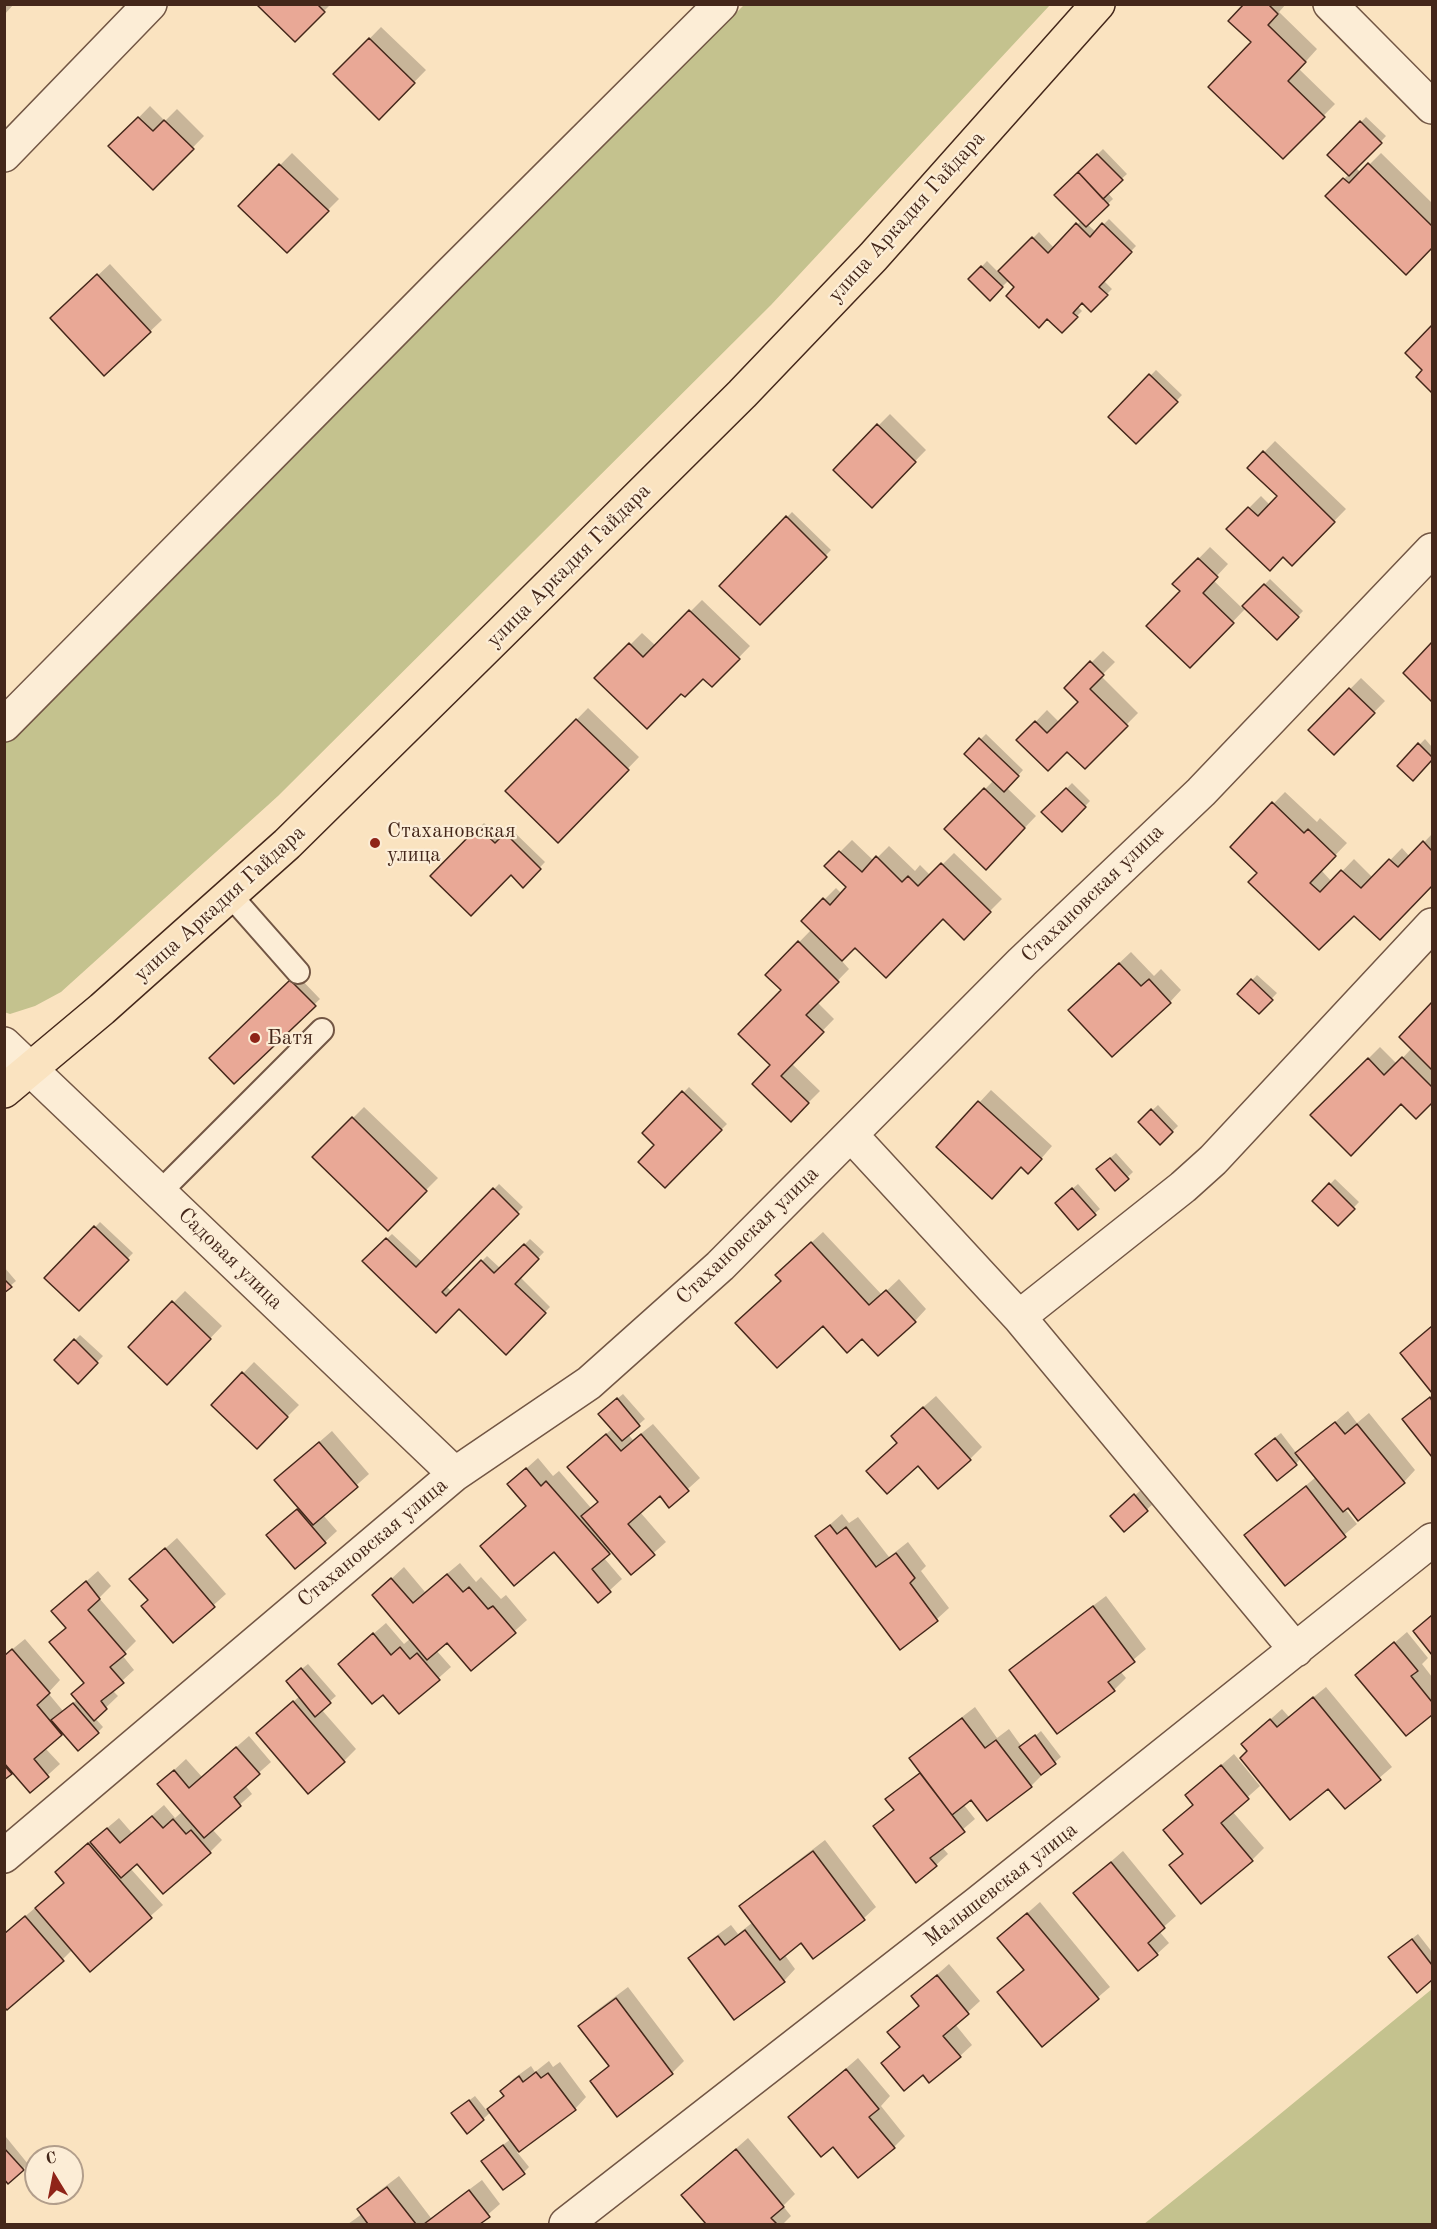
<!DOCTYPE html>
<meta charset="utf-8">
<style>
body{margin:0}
#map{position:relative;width:1437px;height:2229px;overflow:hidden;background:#fae3c0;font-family:"Old Standard TT",serif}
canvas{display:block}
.frame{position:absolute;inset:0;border:6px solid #44271a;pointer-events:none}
.north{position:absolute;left:24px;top:2145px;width:60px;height:60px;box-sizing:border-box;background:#fcedd6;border:2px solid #b29e8b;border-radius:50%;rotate:350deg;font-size:16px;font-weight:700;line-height:24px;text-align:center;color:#44271a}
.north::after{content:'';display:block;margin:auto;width:21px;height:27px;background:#8f2418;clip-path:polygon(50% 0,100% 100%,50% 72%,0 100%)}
</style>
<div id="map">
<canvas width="1437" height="2229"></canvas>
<div class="frame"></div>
<div class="north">С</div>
</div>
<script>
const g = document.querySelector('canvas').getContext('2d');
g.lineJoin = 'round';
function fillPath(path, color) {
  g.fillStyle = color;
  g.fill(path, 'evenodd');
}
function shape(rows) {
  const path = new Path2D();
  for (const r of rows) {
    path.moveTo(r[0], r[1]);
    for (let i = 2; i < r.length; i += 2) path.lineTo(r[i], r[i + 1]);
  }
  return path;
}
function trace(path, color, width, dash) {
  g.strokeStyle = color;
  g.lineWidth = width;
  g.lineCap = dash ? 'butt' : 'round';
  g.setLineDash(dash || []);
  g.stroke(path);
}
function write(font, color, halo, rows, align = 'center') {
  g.font = font + ' "Old Standard TT",serif';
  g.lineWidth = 4.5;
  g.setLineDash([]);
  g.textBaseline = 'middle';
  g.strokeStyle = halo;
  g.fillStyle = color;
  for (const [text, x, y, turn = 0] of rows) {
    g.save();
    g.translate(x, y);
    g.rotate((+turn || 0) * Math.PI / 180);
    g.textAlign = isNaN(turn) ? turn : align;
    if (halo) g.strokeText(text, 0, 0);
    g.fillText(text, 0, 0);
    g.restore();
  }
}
fillPath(shape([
 [744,5,1050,5,771,305,278,796,61,992,35,1006,10,1014,4,1012,4,744],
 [1432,1989,1432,2224,1144,2224,1251,2138]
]), '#c4c28e');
fillPath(shape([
 [4,4,14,4,4,15],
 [259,4,331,4,295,40],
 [1246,4,1286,4,1279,12,1317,49,1299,69,1335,104,1283,157,1253,42],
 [381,27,426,70,379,118,335,74],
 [150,106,165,121,177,109,204,136,153,188,111,146],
 [1366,117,1386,136,1356,168,1361,173,1381,153,1432,203,1432,246,1406,273,1327,196,1349,174,1329,155],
 [1103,149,1127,174,1107,192,1113,199,1087,224,1096,232,1109,219,1136,246,1103,280,1112,289,1091,310,1083,301,1078,307,1082,311,1062,331,1009,280,990,299,970,279,987,261,999,273,1039,232,1054,248,1081,221,1056,195],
 [292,153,339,199,287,251,240,206],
 [110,264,162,320,105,374,64,307],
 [1432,327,1432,391,1418,377,1425,370,1407,353],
 [1156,370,1182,395,1136,442,1110,417],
 [890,414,926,450,872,505,835,469],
 [1275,441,1346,509,1292,564,1284,555,1228,529,1261,496,1270,505,1279,496,1249,468],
 [792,512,831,550,760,623,721,586],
 [1210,547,1228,564,1213,580,1242,608,1270,579,1303,611,1277,638,1246,608,1190,666,1182,591,1174,584],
 [702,600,750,646,712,685,703,677,681,692,597,678,642,633,656,646],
 [1432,644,1432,700,1405,673],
 [1103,651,1115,662,1101,676,1138,713,1085,767,1067,750,1018,740,1047,710,1060,723,1080,702,1066,688],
 [1361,678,1385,701,1334,753,1310,730],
 [588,708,639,757,558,841,507,791],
 [986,734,1023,770,1007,788,1036,816,986,868,946,829,994,780,966,754],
 [1425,739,1432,747,1432,758,1412,779,1399,766],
 [1072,783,1090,801,1062,830,1044,812],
 [1285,792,1317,822,1320,818,1347,843,1321,870,1332,882,1354,859,1373,878,1402,848,1410,857,1432,834,1432,884,1391,927,1354,914,1259,873,1232,846],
 [484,823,501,839,511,829,545,862,523,885,511,873,432,876],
 [852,840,874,861,889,846,915,871,920,865,931,876,954,853,1002,899,964,937,943,917,855,946,841,960,849,969,817,1002,834,1019,791,1063,820,1091,791,1120,772,1065,783,990,767,975,812,929,803,921,836,888,842,894,848,887,826,866],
 [1131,952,1154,976,1161,969,1181,990,1170,1002,1082,998],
 [297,975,320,999,234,1082,211,1058],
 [1257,975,1277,993,1259,1012,1239,994],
 [1432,1005,1432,1101,1416,1117,1402,1102,1312,1115,1380,1047,1397,1064,1412,1048,1401,1037],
 [689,1087,727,1124,665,1186,656,1145,644,1133],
 [991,1090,1052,1146,1040,1160,1022,1165,938,1147],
 [1158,1105,1178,1126,1160,1143,1140,1122],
 [364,1107,438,1178,387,1229,314,1157],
 [1116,1153,1133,1172,1115,1189,1103,1164],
 [1335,1179,1359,1202,1338,1224,1314,1201],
 [499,1184,523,1207,446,1286,452,1292,487,1256,501,1269,530,1239,544,1252,520,1277,550,1307,506,1352,459,1307,364,1261,392,1234,423,1263],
 [1078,1184,1100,1209,1094,1214,1063,1197],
 [100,1222,133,1253,79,1309,46,1278],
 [823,1232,882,1295,899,1279,926,1309,915,1321,862,1337,823,1324,782,1280,789,1263],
 [4,1267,16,1281,4,1291],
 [185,1291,222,1326,167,1383,130,1347],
 [1432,1326,1432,1391,1402,1353],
 [80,1335,103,1356,78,1382,56,1360],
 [254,1362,299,1405,257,1447,213,1405],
 [623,1394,645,1419,628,1434,633,1440,653,1424,700,1478,669,1506,660,1494,640,1512,666,1542,631,1573,612,1550,604,1558,622,1579,598,1601,554,1550,482,1546,527,1505,509,1484,538,1458,553,1476,559,1471,591,1508,599,1501,581,1456,613,1428,606,1408],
 [936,1396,982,1447,970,1459,918,1464,898,1443,904,1424],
 [1432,1396,1432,1454,1404,1419],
 [1348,1411,1357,1423,1369,1413,1415,1470,1404,1482,1345,1509,1357,1524,1286,1584,1246,1536,1316,1477,1301,1458,1296,1464,1262,1448,1281,1433,1297,1454],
 [332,1431,369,1474,323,1515,337,1531,325,1542,279,1524,299,1507,288,1469],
 [1141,1490,1153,1504,1124,1530,1117,1511],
 [842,1514,849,1523,858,1517,889,1557,908,1542,926,1566,921,1571,949,1608,937,1619,901,1648,817,1536],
 [177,1538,226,1594,173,1641,149,1600,131,1579],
 [460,1563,476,1582,481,1577,501,1599,506,1595,527,1620,472,1669,447,1641,436,1650,451,1667,400,1712,351,1653,386,1623,404,1644,411,1638,374,1595,404,1567,425,1592],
 [98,1571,111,1586,99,1598,136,1641,122,1655,134,1670,112,1690,118,1696,95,1718,103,1727,98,1732,63,1732,45,1748,60,1764,30,1791,13,1771,4,1778,4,1656,25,1639,60,1680,48,1693,63,1711,78,1699,73,1694,85,1681,67,1627,65,1600],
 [1106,1596,1146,1649,1120,1671,1126,1678,1114,1690,1011,1671,1022,1659],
 [1432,1614,1432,1653,1415,1631],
 [1407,1632,1428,1658,1422,1664,1432,1677,1432,1713,1406,1734,1357,1675],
 [308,1664,336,1696,321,1709,356,1749,344,1761,269,1722,300,1696,293,1676],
 [1326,1687,1392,1767,1345,1807,1328,1787,1249,1751,1243,1744,1282,1709,1289,1717],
 [975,1707,997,1738,1009,1729,1022,1747,1041,1731,1061,1757,1042,1773,1043,1774,1031,1786,987,1819,971,1798,963,1804,975,1819,942,1847,948,1854,936,1865,875,1826,895,1808,887,1799,921,1771,911,1759,923,1747],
 [249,1736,271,1762,245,1785,252,1794,212,1829,222,1840,210,1852,137,1862,130,1868,163,1905,90,1969,73,1949,63,1959,4,1934,66,1882,69,1860,119,1818,132,1833,164,1805,175,1818,183,1811,159,1784,186,1759,202,1777],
 [1234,1754,1260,1786,1232,1811,1264,1848,1252,1860,1171,1865,1184,1852,1165,1830,1194,1804,1187,1795],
 [825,1840,876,1907,864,1918,814,1957,801,1941,784,1954,795,1969,784,1981,690,1959,701,1947,731,1925,738,1934,753,1922,741,1906,753,1895],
 [1123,1851,1176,1916,1159,1931,1169,1943,1157,1954,1075,1893],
 [1040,1902,1110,1987,1042,2045,999,1992,1025,1968,999,1938],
 [1418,1934,1432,1952,1432,1978,1417,1991,1395,1952],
 [949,1964,980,2001,955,2024,972,2045,960,2056,923,2073,883,2063,901,2046,901,2021,920,2005,913,1996],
 [628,1987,684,2061,672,2073,617,2115,592,2081,610,2065,580,2026,592,2014],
 [858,2058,890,2096,881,2106,905,2136,894,2147,833,2145,790,2117],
 [549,2061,553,2067,560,2062,586,2097,575,2109,517,2152,529,2167,524,2172,488,2156,511,2139,491,2112,483,2119,459,2108,475,2096,487,2111,504,2095,502,2091,513,2079,531,2066,535,2072],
 [6,2137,28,2164,23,2169,4,2177],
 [748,2138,795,2194,783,2206,791,2216,783,2224,708,2224,683,2195],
 [399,2176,431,2218,482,2180,500,2204,477,2224,348,2224,362,2214,358,2210,370,2198]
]), '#0003');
const building = shape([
 [256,4,317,4,325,12,295,42,256,4],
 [1244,4,1268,4,1278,14,1268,25,1306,62,1288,81,1325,117,1283,159,1208,87,1251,42,1228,21,1244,4],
 [369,38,415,83,379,120,333,74,369,38],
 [138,117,153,131,164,120,194,149,153,190,108,146,138,117],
 [1360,121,1382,143,1349,176,1327,155,1360,121],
 [1097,154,1123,180,1103,199,1078,172,1097,154],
 [1368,163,1432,226,1432,248,1406,275,1325,196,1343,178,1349,183,1368,163],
 [279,164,329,211,287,253,238,206,279,164],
 [1078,172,1109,205,1086,227,1054,195,1078,172],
 [1076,223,1090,237,1102,223,1132,252,1099,287,1108,295,1091,312,1082,303,1073,313,1078,317,1062,333,1047,319,1039,328,1006,296,1014,287,998,271,1032,237,1048,253,1076,223],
 [981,266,1003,287,990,301,968,279,981,266],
 [97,274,151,332,104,376,50,318,97,274],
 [1432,325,1432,393,1416,377,1422,370,1405,353,1432,325],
 [1149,374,1178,402,1136,444,1108,417,1149,374],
 [877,424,916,462,872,508,833,470,877,424],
 [1263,451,1335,522,1292,566,1283,557,1270,571,1226,529,1248,507,1258,516,1277,496,1247,468,1263,451],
 [786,516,827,557,760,625,719,586,786,516],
 [1198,558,1218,577,1203,593,1234,623,1190,668,1146,626,1180,591,1172,584,1198,558],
 [1264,584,1299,617,1277,640,1242,606,1264,584],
 [689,610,740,659,712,687,703,679,685,697,681,694,647,729,594,678,629,643,643,657,689,610],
 [1432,642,1432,702,1403,673,1432,642],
 [1090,661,1104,675,1090,689,1128,726,1085,769,1067,752,1048,771,1016,740,1035,721,1047,733,1078,702,1064,688,1090,661],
 [1349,688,1375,713,1334,755,1308,730,1349,688],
 [576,719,629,770,558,843,505,791,576,719],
 [979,738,1019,776,1004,792,964,754,979,738],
 [1418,743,1432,757,1432,760,1413,781,1397,766,1418,743],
 [984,788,1025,828,986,870,944,829,984,788],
 [1066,788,1086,807,1062,832,1041,812,1066,788],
 [1272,802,1304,833,1308,829,1336,856,1310,883,1320,892,1341,870,1361,888,1389,859,1398,867,1423,841,1432,851,1432,886,1380,940,1354,916,1319,950,1248,882,1257,873,1230,847,1272,802],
 [478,827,495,843,505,833,541,869,523,888,511,875,471,916,430,876,478,827],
 [839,851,862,872,876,856,902,882,908,876,918,886,941,863,991,912,964,940,943,919,886,978,855,948,842,961,801,921,823,898,830,905,846,887,824,866,839,851],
 [798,941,839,982,806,1015,824,1032,781,1076,809,1103,791,1122,752,1084,770,1065,738,1034,781,990,765,975,798,941],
 [1119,963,1141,986,1149,979,1171,1003,1112,1057,1068,1010,1119,963],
 [1251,979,1273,1000,1259,1014,1237,994,1251,979],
 [290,980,316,1006,234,1084,209,1058,290,980],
 [1432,1002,1432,1070,1399,1037,1432,1002],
 [1402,1057,1432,1087,1432,1103,1416,1119,1401,1104,1351,1156,1310,1115,1368,1058,1384,1075,1402,1057],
 [682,1091,722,1130,665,1188,638,1162,654,1145,642,1133,682,1091],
 [978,1101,1042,1159,1028,1174,1021,1167,992,1199,936,1147,978,1101],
 [1151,1109,1173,1132,1160,1145,1138,1122,1151,1109],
 [352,1117,427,1191,388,1231,312,1157,352,1117],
 [1110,1158,1129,1179,1115,1191,1096,1169,1110,1158],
 [1329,1183,1355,1209,1338,1226,1312,1201,1329,1183],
 [493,1188,519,1214,442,1292,446,1296,481,1260,494,1273,524,1244,539,1259,515,1284,546,1313,506,1355,459,1309,436,1333,362,1261,386,1238,416,1267,493,1188],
 [1072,1188,1096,1215,1078,1230,1055,1203,1072,1188],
 [94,1226,129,1260,79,1311,44,1278,94,1226],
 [811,1242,869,1305,886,1290,916,1322,878,1356,862,1339,847,1353,823,1326,777,1368,735,1323,781,1281,775,1275,811,1242],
 [4,1279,12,1287,4,1293,4,1279],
 [172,1301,211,1339,167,1385,128,1347,172,1301],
 [1432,1326,1432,1393,1400,1353,1432,1326],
 [74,1339,98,1363,78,1384,54,1360,74,1339],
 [242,1372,288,1417,257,1449,211,1405,242,1372],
 [1430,1397,1432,1401,1432,1457,1402,1419,1430,1397],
 [617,1398,640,1426,622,1441,598,1414,617,1398],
 [923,1407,971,1460,938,1489,918,1466,887,1494,866,1471,897,1443,891,1436,923,1407],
 [1335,1422,1345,1434,1357,1424,1405,1483,1358,1521,1348,1508,1343,1512,1295,1453,1335,1422],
 [606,1434,621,1451,641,1434,689,1491,669,1508,660,1496,628,1524,655,1555,631,1575,581,1516,598,1502,567,1467,606,1434],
 [1275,1438,1297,1465,1277,1481,1255,1454,1275,1438],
 [319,1442,358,1487,313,1525,274,1480,319,1442],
 [526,1468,541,1486,546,1481,610,1554,592,1569,611,1592,598,1603,554,1552,514,1586,480,1546,526,1506,507,1484,526,1468],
 [1306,1486,1346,1537,1285,1586,1244,1535,1306,1486],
 [1134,1494,1148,1511,1124,1532,1110,1516,1134,1494],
 [297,1509,326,1543,295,1569,266,1535,297,1509],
 [830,1525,837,1534,846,1527,876,1567,896,1553,915,1578,910,1583,938,1621,900,1650,815,1536,830,1525],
 [165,1548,215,1607,173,1643,141,1606,148,1600,129,1579,165,1548],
 [447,1574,463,1592,469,1587,488,1609,493,1606,516,1633,471,1671,447,1643,427,1660,372,1595,391,1578,413,1603,447,1574],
 [86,1581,100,1599,88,1610,126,1654,110,1667,124,1683,101,1701,107,1709,94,1721,71,1694,84,1683,49,1642,66,1628,51,1611,86,1581],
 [1093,1606,1135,1662,1108,1682,1115,1691,1057,1734,1009,1670,1093,1606],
 [1432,1615,1432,1655,1413,1631,1432,1615],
 [373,1633,391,1655,400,1647,410,1659,417,1653,440,1680,399,1714,383,1695,372,1704,338,1664,373,1633],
 [1394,1642,1418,1671,1411,1676,1432,1702,1432,1715,1406,1736,1355,1675,1394,1642],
 [12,1649,50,1693,37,1705,62,1735,34,1759,49,1777,30,1793,4,1763,4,1656,12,1649],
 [301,1668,331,1703,315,1717,286,1681,301,1668],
 [1313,1697,1381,1780,1345,1809,1328,1789,1290,1820,1240,1758,1247,1751,1241,1744,1270,1719,1277,1727,1313,1697],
 [293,1701,345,1762,308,1794,256,1733,293,1701],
 [73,1703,99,1733,78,1751,51,1720,73,1703],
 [962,1718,985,1748,996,1740,1032,1787,987,1821,971,1800,952,1815,909,1758,962,1718],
 [1035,1735,1056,1764,1041,1775,1019,1747,1035,1735],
 [236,1747,260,1774,234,1797,241,1806,204,1838,157,1784,174,1770,189,1788,236,1747],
 [4,1765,12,1774,4,1780,4,1765],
 [1221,1765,1249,1799,1221,1823,1253,1861,1201,1904,1169,1865,1183,1854,1163,1830,1193,1805,1185,1795,1221,1765],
 [920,1773,965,1832,930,1858,937,1866,916,1883,873,1826,894,1810,885,1799,920,1773],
 [152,1816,163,1828,173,1819,186,1834,191,1830,211,1853,163,1894,137,1864,121,1878,90,1842,107,1828,120,1843,152,1816],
 [88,1843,152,1918,90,1972,35,1908,64,1883,55,1872,88,1843],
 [813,1851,865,1920,813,1959,801,1943,780,1960,739,1906,813,1851],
 [1111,1862,1165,1928,1148,1943,1158,1955,1138,1971,1073,1893,1111,1862],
 [1027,1913,1099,1999,1042,2047,997,1992,1024,1970,997,1938,1027,1913],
 [25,1916,64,1961,7,2010,4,2007,4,1934,25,1916],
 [745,1930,785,1982,734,2020,688,1958,718,1936,725,1945,745,1930],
 [1412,1939,1432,1965,1432,1980,1417,1993,1388,1957,1412,1939],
 [937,1975,969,2014,943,2036,961,2057,929,2083,923,2075,904,2091,881,2063,900,2047,887,2032,919,2006,911,1996,937,1975],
 [616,1998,673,2074,617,2117,590,2081,609,2066,578,2026,616,1998],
 [846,2069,879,2109,869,2117,895,2148,858,2178,833,2147,821,2157,788,2117,846,2069],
 [536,2072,541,2078,548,2073,576,2110,519,2152,487,2109,504,2096,500,2091,519,2076,523,2082,536,2072],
 [469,2100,484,2120,467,2134,451,2113,469,2100],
 [503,2145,525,2174,503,2190,481,2161,503,2145],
 [4,2148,24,2170,8,2184,4,2179,4,2148],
 [736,2149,784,2207,771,2218,777,2224,706,2224,681,2195,736,2149],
 [387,2187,416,2224,368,2224,357,2209,387,2187],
 [469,2190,490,2217,480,2224,424,2224,469,2190]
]);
fillPath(building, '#e9a896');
trace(building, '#44271a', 1.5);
const service = shape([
 [231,896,298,972],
 [160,1192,322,1030]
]);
const minor = shape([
 [1330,4,1432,107],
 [4,155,150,4],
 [4,725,449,275,721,4],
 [4,1044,455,1474],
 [851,1135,1019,1317,1296,1650],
 [1019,1317,1183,1187,1213,1160,1432,925],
 [4,1856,455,1474,589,1383,720,1266,1022,962,1201,792,1432,550],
 [566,2224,978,1903,1432,1540]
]);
const primary = shape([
 [4,1091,102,1009,287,844,501,633,742,394,873,257,1098,4]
]);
trace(service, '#725644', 26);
trace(minor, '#725644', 36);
trace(primary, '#44271a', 36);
trace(service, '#fcedd6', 22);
trace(minor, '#fcedd6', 33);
trace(primary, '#fae3c0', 33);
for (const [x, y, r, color] of [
 [375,843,6,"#8f2418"],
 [255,1038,6,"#8f2418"]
]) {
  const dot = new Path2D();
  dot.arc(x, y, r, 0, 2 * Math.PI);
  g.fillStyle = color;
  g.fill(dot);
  trace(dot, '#fcedd6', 2);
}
write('21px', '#44271a', '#fcedd6', [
 ["улица Аркадия Гайдара",907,217,-48],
 ["улица Аркадия Гайдара",569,566,-45],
 ["Стахановская улица",1093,894,-44],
 ["улица Аркадия Гайдара",220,904,-42],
 ["Стахановская улица",748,1236,-44],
 ["Садовая улица",230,1259,44],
 ["Стахановская улица",373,1543,-40],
 ["Малышевская улица",1001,1885,-38]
]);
write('21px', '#44271a', '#fcedd6', [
 ["Стахановская",387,831],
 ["улица",387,855],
 ["Батя",267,1038]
], 'left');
</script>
